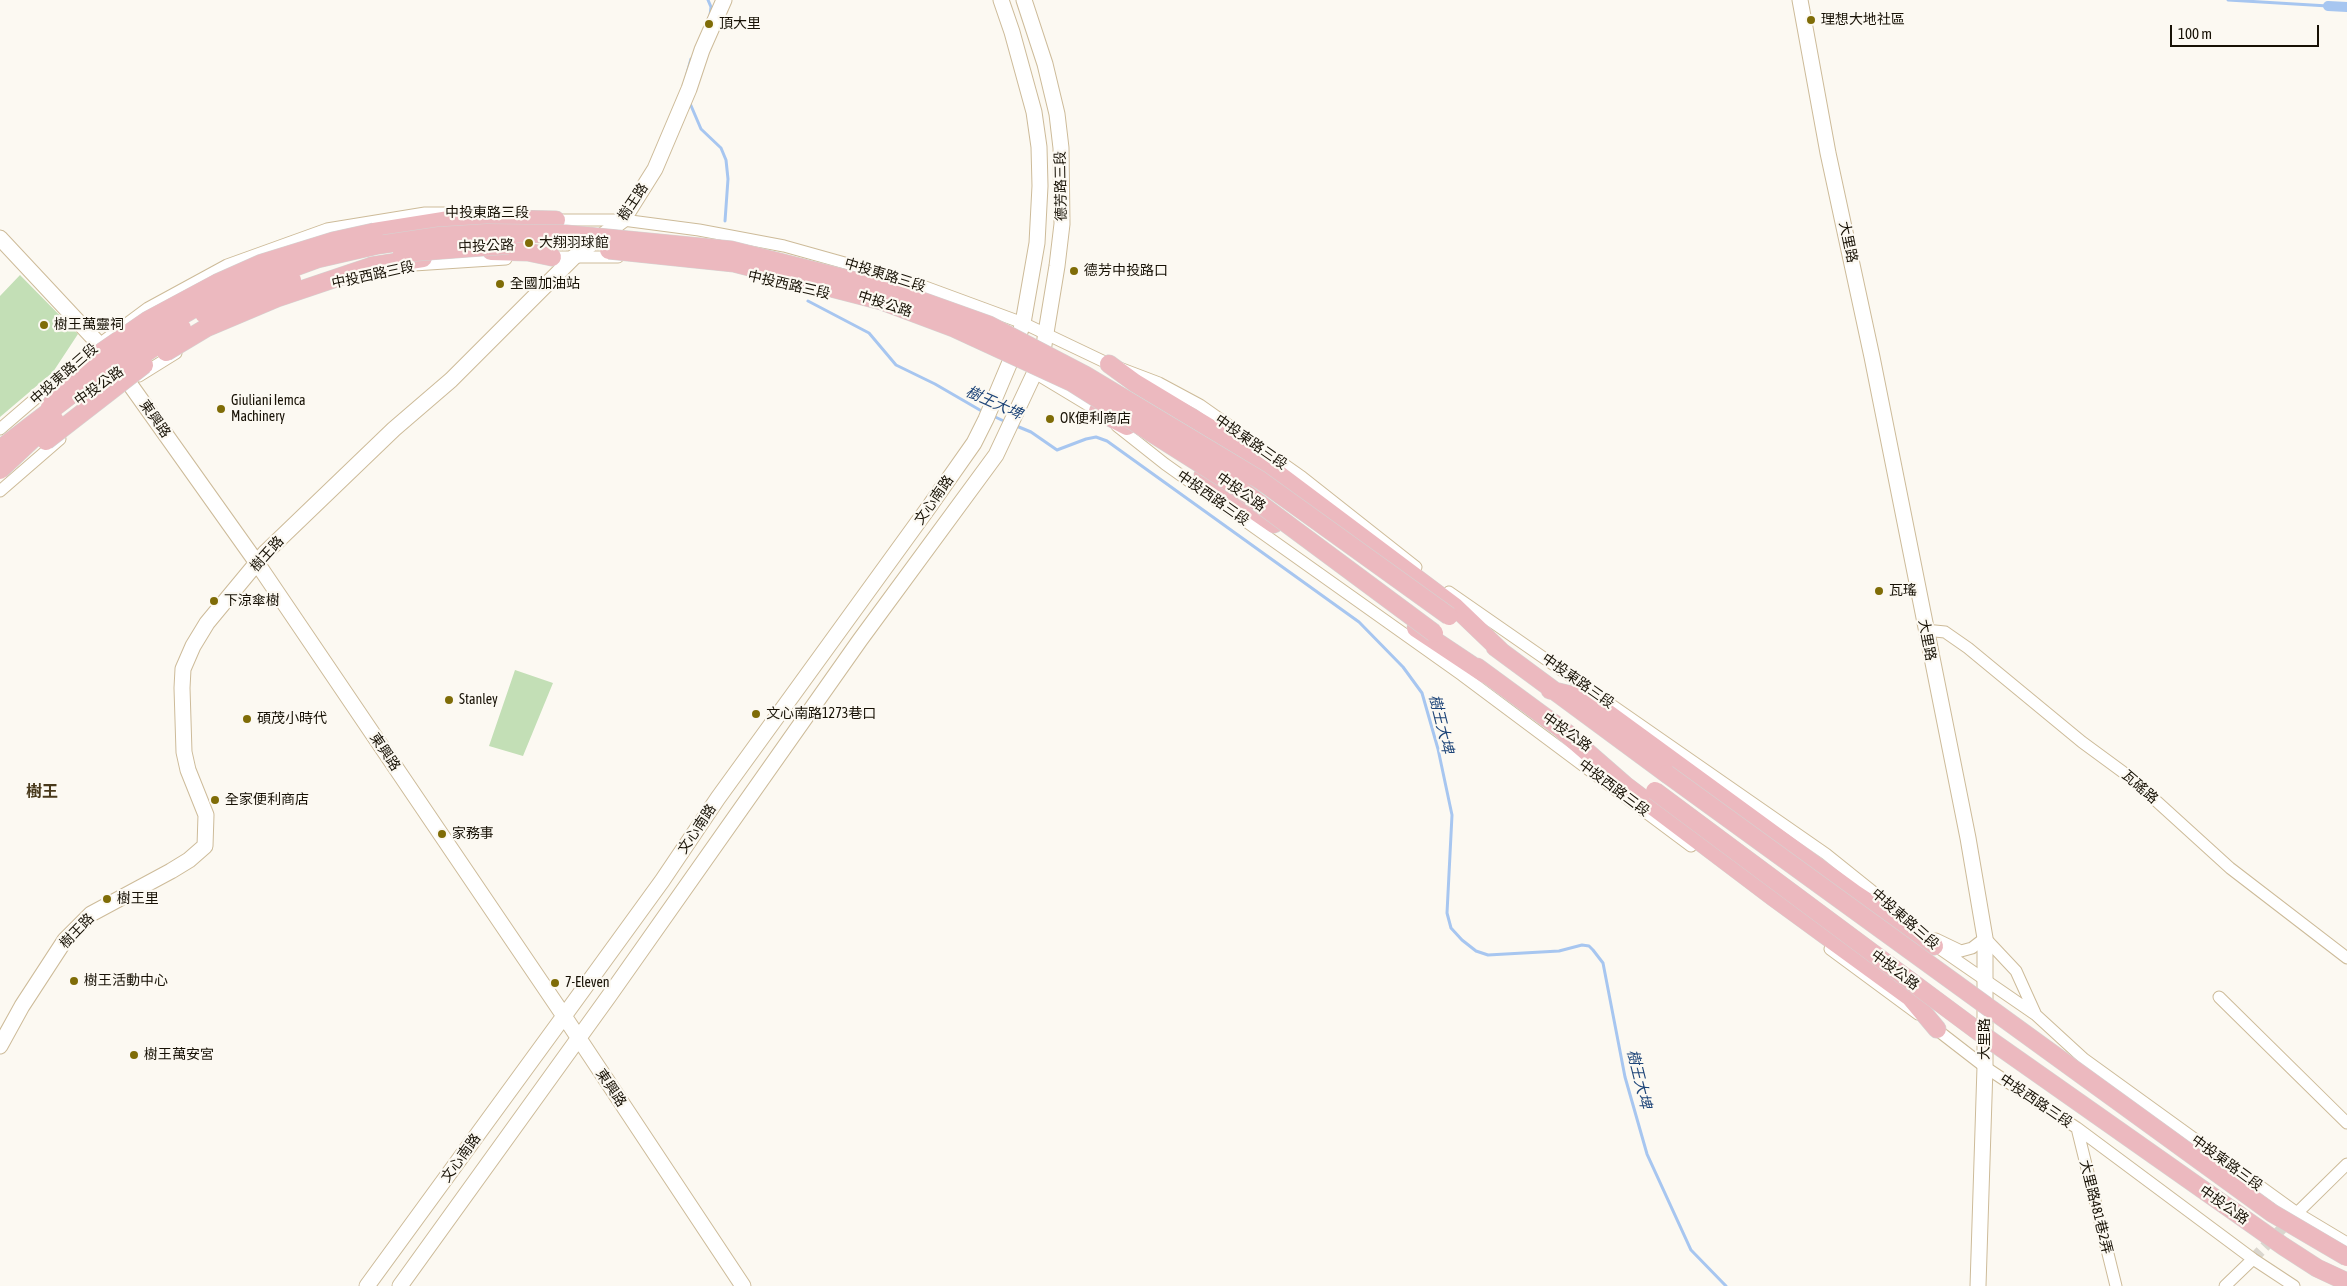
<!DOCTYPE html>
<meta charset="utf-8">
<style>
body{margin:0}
#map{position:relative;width:2347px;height:1286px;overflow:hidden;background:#fcf9f2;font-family:"Asap Condensed",sans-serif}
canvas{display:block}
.scale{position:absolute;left:2170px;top:25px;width:149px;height:22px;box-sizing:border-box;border:2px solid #171105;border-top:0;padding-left:6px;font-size:15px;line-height:18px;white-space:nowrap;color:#171105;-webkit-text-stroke:4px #fcf9f2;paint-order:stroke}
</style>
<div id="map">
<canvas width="2347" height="1286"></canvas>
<div class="scale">100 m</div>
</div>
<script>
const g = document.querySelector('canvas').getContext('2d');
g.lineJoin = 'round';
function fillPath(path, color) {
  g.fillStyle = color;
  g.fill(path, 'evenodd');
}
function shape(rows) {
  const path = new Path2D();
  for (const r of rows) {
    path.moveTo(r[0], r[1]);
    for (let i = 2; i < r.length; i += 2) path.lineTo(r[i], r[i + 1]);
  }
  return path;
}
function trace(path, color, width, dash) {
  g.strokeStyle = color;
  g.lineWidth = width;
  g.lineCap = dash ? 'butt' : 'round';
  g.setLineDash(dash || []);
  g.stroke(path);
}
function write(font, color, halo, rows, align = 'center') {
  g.font = font + ' "Asap Condensed","Noto Sans TC",sans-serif';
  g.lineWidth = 4.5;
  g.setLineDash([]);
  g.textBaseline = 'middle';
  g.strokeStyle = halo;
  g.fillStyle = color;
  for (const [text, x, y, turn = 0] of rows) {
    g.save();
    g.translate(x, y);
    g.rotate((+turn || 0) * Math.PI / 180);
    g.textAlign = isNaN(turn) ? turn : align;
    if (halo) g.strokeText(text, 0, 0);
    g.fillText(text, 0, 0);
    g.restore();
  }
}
fillPath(shape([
 [20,275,78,334,53,372,0,417,0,296],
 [515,670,553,683,523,756,489,746]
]), '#c3dfb6');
trace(shape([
 [708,0,711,7,710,16],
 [2228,0,2328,6],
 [685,81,691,59],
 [689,101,701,129,721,148,726,160,728,179,725,221],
 [808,301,869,333,896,365,935,384,985,413],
 [993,416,1006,422],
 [1014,425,1031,432,1057,450,1086,439,1096,437,1107,441,1359,622,1403,667,1422,693,1438,749,1452,815,1447,913,1451,928,1462,940,1476,951,1488,955,1559,951,1582,945,1589,946,1593,950,1603,963,1625,1077,1647,1154,1691,1250,1726,1286]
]), '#a7c6f0', 3);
trace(shape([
 [2328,6,2347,7]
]), '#a7c6f0', 10);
trace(shape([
 [2253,1259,2291,1219]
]), '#dad6ce', 11, [11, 5.5]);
const street = shape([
 [550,218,556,220,623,220,699,230,784,246,909,281,1023,323,1109,364,1159,383,1200,405,1302,477,1416,567],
 [546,257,618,257],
 [414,265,506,259],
 [105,340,148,308,227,265,327,229,425,213,450,213],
 [1035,373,1103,414],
 [139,376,176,353],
 [1117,426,1165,464,1462,675,1691,846],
 [0,429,64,374],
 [0,491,60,439],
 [1449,592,1826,854,1912,923],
 [1925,630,1945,632,1968,648,2082,742,2131,778,2230,868,2347,958],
 [1936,939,1961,951,1972,948,1985,938,2016,971,2035,1013],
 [1930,942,2036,1015,2084,1059,2297,1213,2347,1243],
 [1830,949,1918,1014],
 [2219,997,2347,1123],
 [1932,1026,1985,1067,2077,1128,2253,1259,2294,1286],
 [2077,1128,2116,1286],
 [2297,1213,2347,1164],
 [2225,1286,2253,1259]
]);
const secondary = shape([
 [1800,0,1828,153,1872,357,1968,838,1985,938,1985,1067,1978,1286],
 [0,238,99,344,129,383,257,563,564,1016,743,1286],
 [0,1046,22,1006,65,940,91,914,171,871,189,860,205,846,206,815,188,770,184,752,182,688,183,669,193,646,207,623,265,553,394,429,451,380,574,257,623,220,655,169,689,89,702,50,724,0],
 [367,1286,564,1016,662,881,718,798,929,507,974,443,986,419,1010,362,1023,323,1037,243,1040,186,1039,147,1034,112,1012,32,1001,0],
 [400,1286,609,996,860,640,996,455,1042,357,1057,266,1062,224,1061,148,1057,114,1045,64,1024,0]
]);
const primary = shape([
 [374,232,462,218,556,220],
 [491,251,528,252,552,257],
 [372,266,423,258],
 [1109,364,1135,383,1246,450,1455,607,1503,653],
 [1098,411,1127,426],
 [1203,475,1274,524],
 [1416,628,1485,674],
 [1495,647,1667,774],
 [1477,667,1571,736],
 [1550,690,1588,699,1855,894,1934,946],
 [1562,730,1625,785,1773,897,1910,997,1937,1029]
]);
trace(street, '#cdbb99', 13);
trace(secondary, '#cdbb99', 17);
trace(primary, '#d5d4d2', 19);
trace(street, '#fff', 11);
trace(secondary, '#fff', 15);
trace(primary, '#ecb9bf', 18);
const primaryBridge = shape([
 [609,250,734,263,882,301,954,328,1071,382,1240,489,1434,633],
 [402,253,508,245],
 [204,314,292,280],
 [166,352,206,328,277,298,372,266],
 [128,365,182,328],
 [50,407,62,385,103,351,148,320,217,283,262,263,333,241,374,232],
 [46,441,144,365],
 [0,449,152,333,200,305,227,292,317,259,378,245,439,236,487,233,566,234,731,250,891,290,989,325,1085,375,1260,480,1449,616],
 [0,470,54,419],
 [1667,774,2272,1213,2347,1257],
 [1655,791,1983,1035,2283,1246,2317,1268,2347,1282]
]);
trace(primaryBridge, '#d5d4d2', 19, []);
trace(primaryBridge, '#ecb9bf', 18);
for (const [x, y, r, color] of [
 [1811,20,5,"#7f6c07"],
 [709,24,5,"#7f6c07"],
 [529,243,5,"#7f6c07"],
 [1074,271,5,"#7f6c07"],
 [500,284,5,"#7f6c07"],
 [44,325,5,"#7f6c07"],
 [221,409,5,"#7f6c07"],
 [1050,419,5,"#7f6c07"],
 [1879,591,5,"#7f6c07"],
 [214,601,5,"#7f6c07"],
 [449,700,5,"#7f6c07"],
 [756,714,5,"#7f6c07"],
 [247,719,5,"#7f6c07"],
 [215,800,5,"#7f6c07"],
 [442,834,5,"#7f6c07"],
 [107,899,5,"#7f6c07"],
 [74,981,5,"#7f6c07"],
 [555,983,5,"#7f6c07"],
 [134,1055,5,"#7f6c07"]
]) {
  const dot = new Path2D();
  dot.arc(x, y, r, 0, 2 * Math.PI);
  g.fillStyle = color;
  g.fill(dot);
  trace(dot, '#fcf9f2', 2);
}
write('14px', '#171105', '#fcf9f2', [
 ["理想大地社區",1821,20],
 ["頂大里",719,24],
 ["大翔羽球館",539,243],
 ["德芳中投路口",1084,271],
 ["全國加油站",510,284],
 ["樹王萬靈祠",54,325],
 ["Giuliani Iemca",231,401],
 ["Machinery",231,417],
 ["OK便利商店",1060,419],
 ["瓦瑤",1889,591],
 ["下涼傘樹",224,601],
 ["Stanley",459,700],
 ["文心南路1273巷口",766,714],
 ["碩茂小時代",257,719],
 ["全家便利商店",225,800],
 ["家務事",452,834],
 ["樹王里",117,899],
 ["樹王活動中心",84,981],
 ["7-Eleven",565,983],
 ["樹王萬安宮",144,1055]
], 'left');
write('14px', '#171105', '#fcf9f2', [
 ["德芳路三段",1061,186,-91],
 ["樹王路",633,202,-56],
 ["中投東路三段",487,213],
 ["大里路",1848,242,78],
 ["中投公路",486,246,-2],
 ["中投西路三段",373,275,-12],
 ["中投東路三段",885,275,17],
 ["中投西路三段",789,285,13],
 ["中投公路",885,304,18],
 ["中投東路三段",64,374,-41],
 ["中投公路",99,386,-35],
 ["東興路",155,419,55],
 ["中投東路三段",1251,442,35],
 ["中投公路",1241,492,35],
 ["中投西路三段",1213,498,35],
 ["文心南路",934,500,-55],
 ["樹王路",267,554,-48],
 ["大里路",1927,640,79],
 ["中投東路三段",1578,681,35],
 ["中投公路",1567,732,35],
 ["東興路",385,752,56],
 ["瓦磘路",2140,787,41],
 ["中投西路三段",1614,788,37],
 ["文心南路",697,829,-56],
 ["中投東路三段",1905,919,41],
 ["樹王路",77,931,-46],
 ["中投公路",1895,970,37],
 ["大里路",1985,1039,-90],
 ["東興路",611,1088,56],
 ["中投西路三段",2036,1101,34],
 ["文心南路",461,1158,-54],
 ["中投東路三段",2227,1163,36],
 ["中投公路",2224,1205,35],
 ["大里路481巷2弄",2096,1207,76]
]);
write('italic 15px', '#1d4478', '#fcf9f2', [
 ["樹王大埤",994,403,24],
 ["樹王大埤",1441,724,76],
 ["樹王大埤",1639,1079,76]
]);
write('bold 16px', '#48391b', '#fcf9f2', [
 ["樹王",42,792]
]);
</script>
